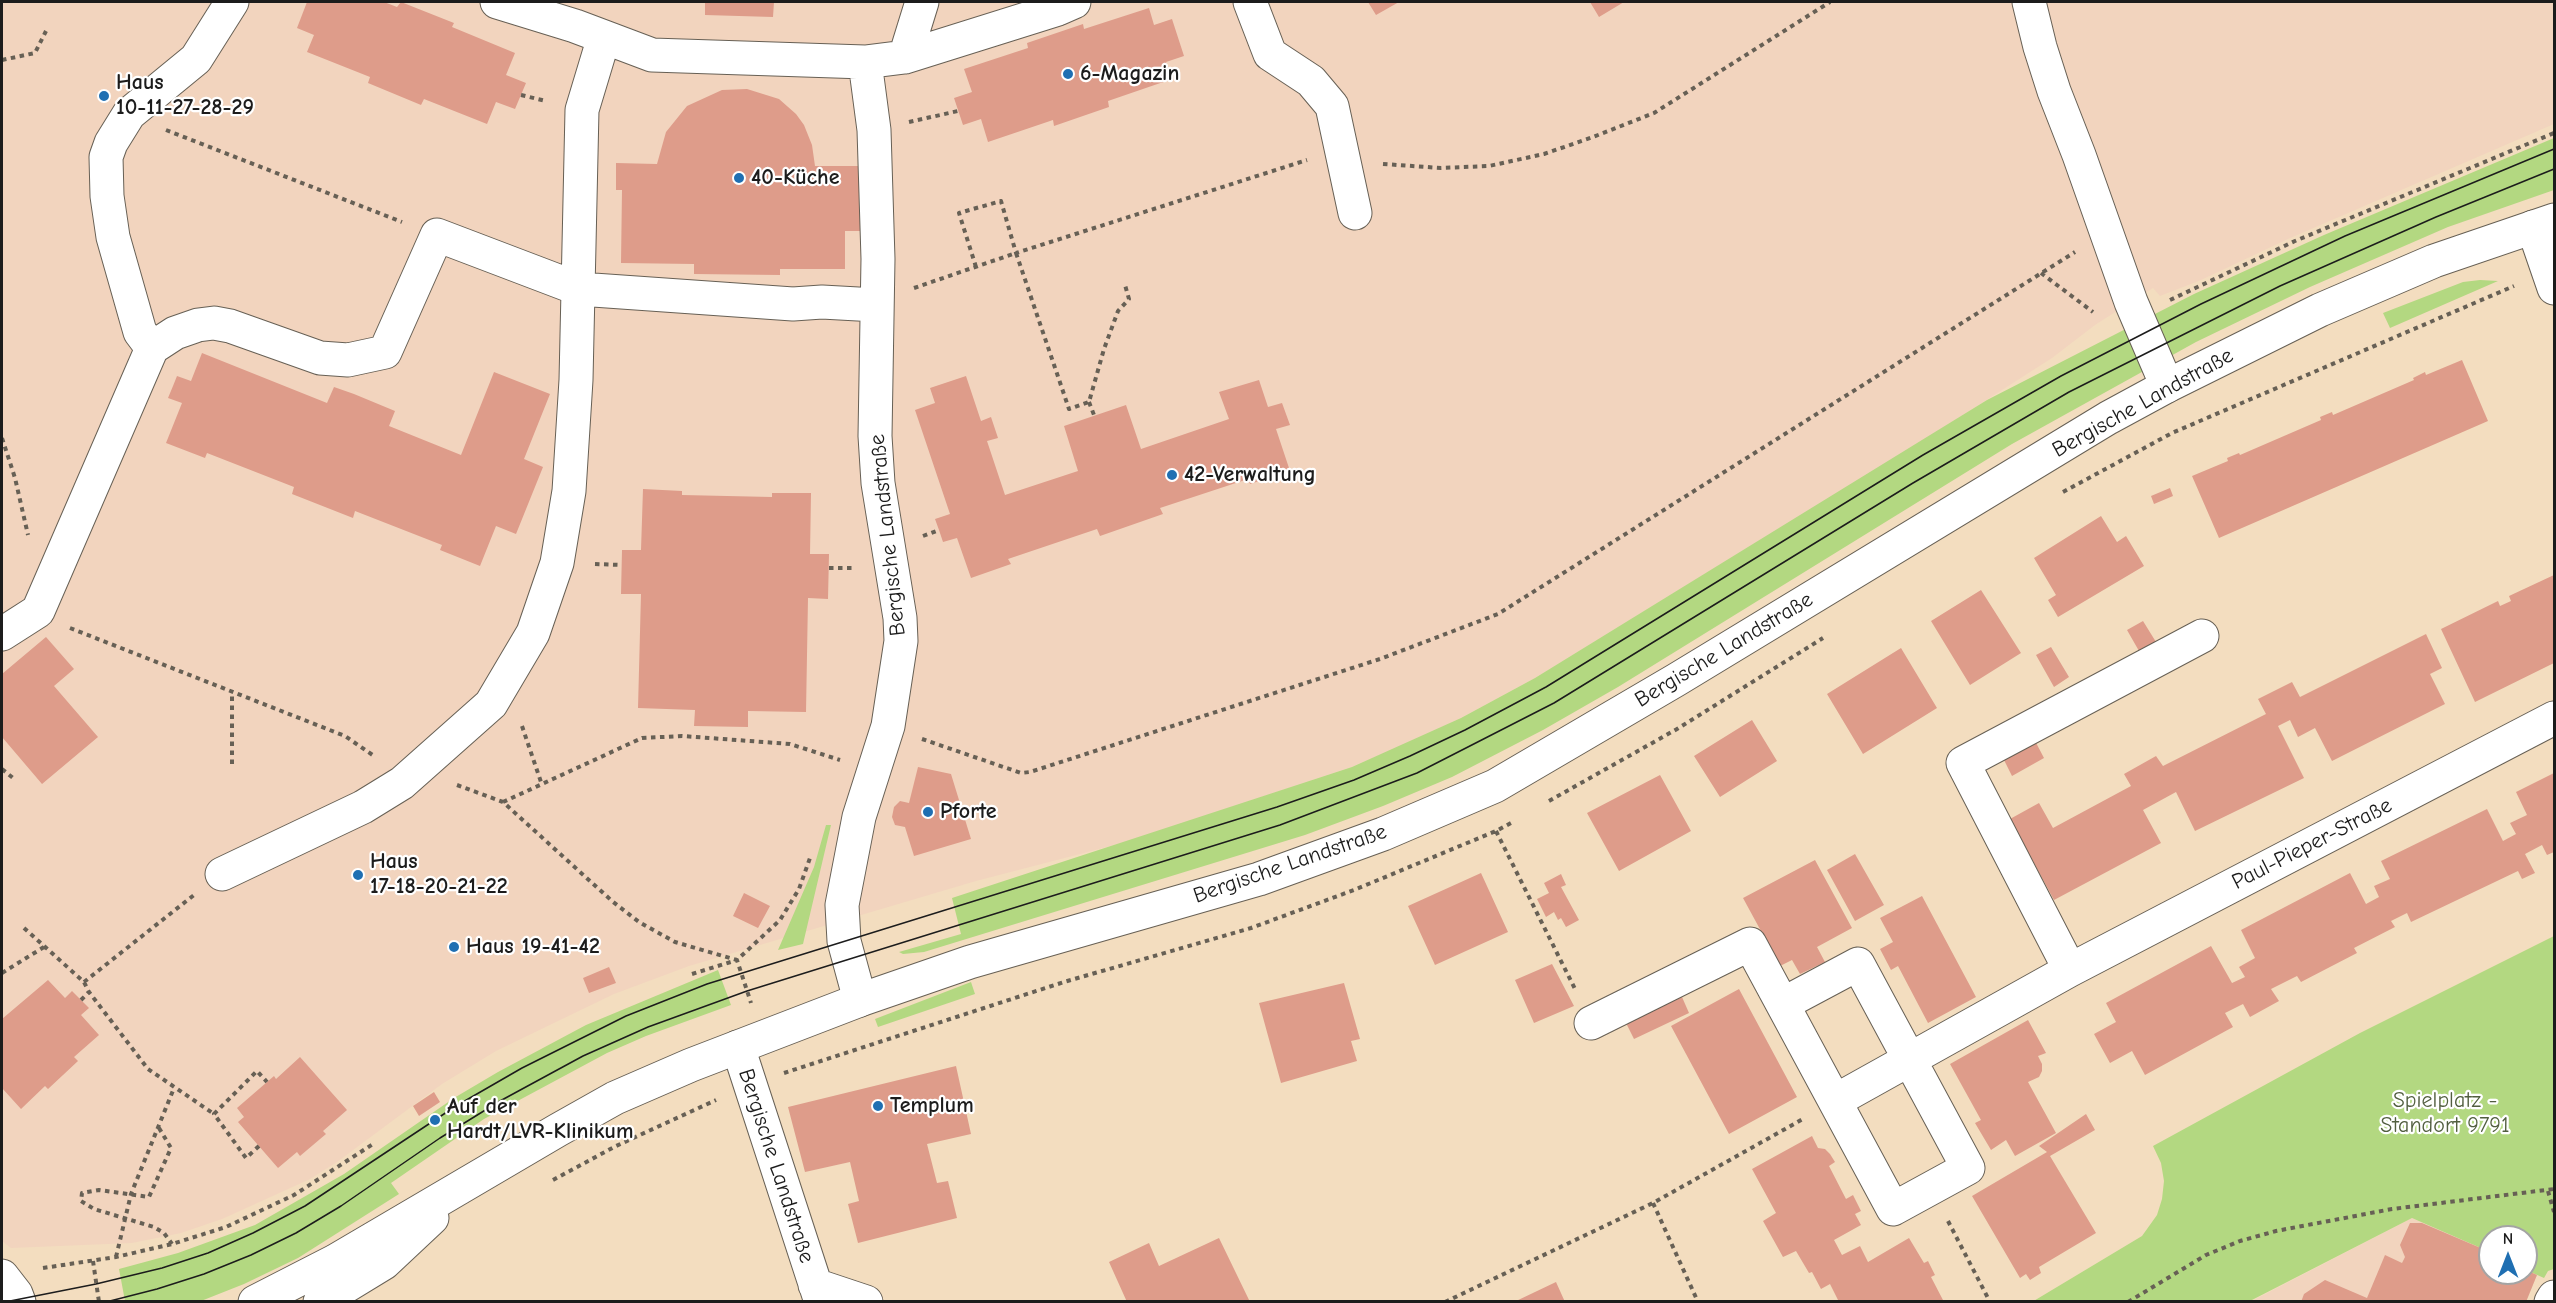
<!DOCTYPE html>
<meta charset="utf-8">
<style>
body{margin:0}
#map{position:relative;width:2556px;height:1303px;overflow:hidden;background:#f3ddbf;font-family:"Comic Neue",sans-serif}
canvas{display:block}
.frame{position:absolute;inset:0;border:3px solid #1c1c1c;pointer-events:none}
.north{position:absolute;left:2478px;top:1225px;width:60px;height:60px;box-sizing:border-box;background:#fff;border:2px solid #a4a4a4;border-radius:50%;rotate:0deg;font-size:16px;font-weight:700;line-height:24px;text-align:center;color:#1c1c1c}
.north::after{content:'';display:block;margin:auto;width:21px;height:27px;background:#1f6fb2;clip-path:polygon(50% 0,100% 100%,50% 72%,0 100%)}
</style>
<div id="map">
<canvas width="2556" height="1303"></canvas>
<div class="frame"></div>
<div class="north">N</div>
</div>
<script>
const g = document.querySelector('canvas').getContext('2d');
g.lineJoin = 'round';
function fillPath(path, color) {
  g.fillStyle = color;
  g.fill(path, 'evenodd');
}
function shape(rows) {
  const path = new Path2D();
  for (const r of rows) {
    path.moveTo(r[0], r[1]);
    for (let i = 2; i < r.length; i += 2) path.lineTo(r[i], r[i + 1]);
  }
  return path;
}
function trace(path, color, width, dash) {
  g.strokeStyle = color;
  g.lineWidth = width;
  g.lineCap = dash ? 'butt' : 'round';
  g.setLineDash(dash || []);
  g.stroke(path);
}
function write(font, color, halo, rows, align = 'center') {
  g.font = font + ' "Comic Neue",sans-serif';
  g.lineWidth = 4.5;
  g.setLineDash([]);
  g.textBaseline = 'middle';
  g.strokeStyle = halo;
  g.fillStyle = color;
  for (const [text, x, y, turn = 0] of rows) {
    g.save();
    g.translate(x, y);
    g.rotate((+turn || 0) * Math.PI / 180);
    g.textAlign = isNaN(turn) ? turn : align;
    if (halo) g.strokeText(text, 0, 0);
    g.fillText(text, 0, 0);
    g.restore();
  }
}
fillPath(shape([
 [2,2,2554,2,2554,124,2288,239,2201,280,2160,296,2153,288,2095,325,2052,358,1916,445,1535,678,1461,718,1408,743,1352,767,1130,841,976,881,689,966,614,994,496,1051,442,1084,337,1162,310,1179,222,1219,181,1233,132,1243,11,1248,2,1241],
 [2412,1218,2490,1252,2490,1273,2526,1273,2526,1270,2537,1275,2526,1301,2250,1302]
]), '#f2d4be');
fillPath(shape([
 [2554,138,2554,190,2448,227,2310,287,2196,342,2012,444,1618,687,1543,730,1452,777,1383,806,1305,835,924,952,903,954,899,952,961,934,952,898,1352,767,1461,718,1535,678,1987,400,2194,294,2324,235],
 [2480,280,2498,281,2390,328,2383,313,2463,282],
 [826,825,831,825,803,944,778,950,814,867],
 [2554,936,2554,1269,2548,1271,2544,1278,2526,1270,2526,1237,2490,1237,2490,1252,2412,1218,2250,1301,2032,1302,2142,1236,2157,1215,2162,1199,2164,1181,2161,1163,2153,1146,2360,1033],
 [718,970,731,1005,646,1036,607,1053,484,1119,391,1183,399,1194,298,1258,244,1284,201,1301,125,1301,119,1269,178,1253,255,1225,344,1174,454,1098,498,1072,586,1025],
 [971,982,975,994,878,1027,875,1019]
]), '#b3d881');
fillPath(shape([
 [307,2,384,2,397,7,401,2,454,23,452,27,515,53,506,75,526,83,515,109,496,102,487,124,424,99,421,105,368,83,370,77,307,52,314,35,297,28],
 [705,2,774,2,773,17,705,15],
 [1368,2,1399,2,1376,15],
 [1590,2,1624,2,1599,17],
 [1149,8,1154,25,1172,19,1184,56,1166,62,1172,79,1108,101,1109,107,1054,126,1053,120,988,142,981,119,963,125,954,98,972,92,964,69,1028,48,1027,43,1083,24,1084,29],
 [747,89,779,99,796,114,804,125,812,145,815,166,863,166,862,231,845,231,845,269,780,269,780,275,694,274,694,264,621,263,622,190,616,190,616,163,657,164,666,132,687,106,722,90],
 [202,353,327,403,334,387,354,394,395,411,389,426,461,455,494,372,550,394,524,459,543,467,516,534,496,526,480,566,440,550,442,545,355,511,353,518,292,494,294,487,207,453,205,458,166,443,182,403,168,398,173,386,177,376,191,381],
 [2462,360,2488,421,2219,538,2192,476,2228,461,2227,458,2239,453,2240,455,2321,420,2320,417,2332,412,2333,415,2414,380,2413,378,2425,372,2426,375],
 [966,376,981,421,991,417,998,438,987,441,1005,495,1078,471,1064,426,1126,405,1141,449,1229,419,1219,392,1259,380,1268,407,1282,403,1290,425,1276,429,1290,471,1250,484,1248,479,1160,508,1163,514,1100,536,1097,529,1008,559,1011,564,971,578,957,538,943,542,939,530,935,519,950,514,915,410,935,403,930,388],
 [2170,488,2173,496,2154,504,2151,496],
 [643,489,682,491,682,495,772,497,772,493,811,493,810,554,829,554,828,599,808,598,806,712,748,711,748,727,694,726,695,710,638,708,641,594,621,594,622,550,641,550],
 [2101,516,2117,542,2126,536,2144,566,2058,617,2048,600,2056,595,2034,558],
 [2554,575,2554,663,2475,702,2441,629,2498,601,2500,606,2511,601,2509,596],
 [1981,590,2021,653,1970,685,1931,621],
 [2143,621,2156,642,2139,651,2127,630],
 [2426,634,2442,668,2430,674,2445,704,2332,761,2315,728,2298,737,2290,720,2278,726,2304,778,2195,831,2176,792,2143,810,2161,843,2054,900,2010,819,2039,803,2053,828,2131,786,2124,774,2156,756,2163,766,2266,714,2258,699,2292,682,2300,697],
 [46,637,74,669,54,686,98,737,42,784,2,737,2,674],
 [2051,647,2069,677,2054,687,2036,655],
 [1901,648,1937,708,1863,754,1827,694],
 [1752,720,1777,761,1720,797,1694,756],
 [2033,737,2044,758,2012,776,2001,754],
 [918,767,951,774,971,839,914,856,905,827,895,825,892,817,894,807,900,801,909,803],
 [2554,773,2554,852,2547,855,2542,845,2525,854,2535,873,2522,879,2518,871,2411,922,2407,913,2391,921,2395,927,2354,948,2357,953,2301,982,2297,976,2271,989,2279,1001,2250,1017,2243,1004,2225,1013,2233,1027,2145,1075,2132,1051,2110,1063,2094,1034,2116,1022,2106,1003,2211,946,2232,983,2245,977,2239,967,2255,958,2241,930,2350,873,2366,904,2379,897,2374,886,2390,879,2381,861,2487,809,2503,841,2516,834,2510,823,2527,815,2516,792],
 [1660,775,1691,831,1619,871,1587,813],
 [1855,854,1884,905,1855,921,1827,870],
 [1815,860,1852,928,1817,947,1825,962,1800,974,1792,960,1780,966,1743,898],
 [1481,873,1508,932,1435,965,1408,906],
 [1561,874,1566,885,1561,887,1579,920,1566,927,1561,918,1558,920,1554,912,1546,917,1537,899,1549,893,1544,883],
 [744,893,770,906,758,928,733,916],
 [1922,896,1976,997,1928,1023,1898,966,1891,970,1880,949,1893,942,1880,918],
 [1552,964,1574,1006,1534,1023,1515,980],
 [609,967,616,983,589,993,583,978],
 [48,980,65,998,72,991,89,1008,81,1015,99,1035,74,1057,78,1061,48,1089,45,1086,21,1109,2,1088,2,1019],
 [1344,983,1360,1039,1351,1041,1357,1061,1281,1083,1259,1003],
 [1739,989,1797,1097,1729,1134,1671,1026],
 [1682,997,1689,1013,1634,1039,1626,1023],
 [2028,1020,2046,1053,2038,1056,2042,1064,2042,1071,2039,1077,2028,1082,2056,1133,2015,1156,2006,1140,1991,1150,1975,1123,1981,1120,1950,1064],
 [300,1057,347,1110,323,1131,326,1134,300,1156,297,1152,278,1168,238,1122,244,1117,237,1108,274,1076,276,1079],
 [956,1066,971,1134,927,1144,937,1183,948,1181,957,1218,858,1243,848,1204,859,1201,850,1162,805,1172,788,1107],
 [434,1092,440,1102,419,1116,413,1106],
 [2086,1114,2095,1130,2050,1156,2096,1233,2039,1267,2041,1273,2030,1280,2026,1274,2020,1278,1972,1196,2047,1152,2039,1146],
 [1812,1136,1818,1148,1825,1149,1830,1154,1835,1162,1829,1166,1846,1199,1853,1195,1861,1211,1855,1214,1861,1225,1834,1240,1842,1255,1860,1246,1868,1262,1909,1238,1924,1263,1928,1261,1935,1275,1931,1277,1944,1302,1839,1302,1830,1284,1821,1289,1812,1272,1809,1273,1796,1251,1783,1257,1763,1221,1776,1213,1752,1169],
 [2410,1223,2422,1223,2490,1252,2490,1273,2526,1273,2526,1270,2537,1275,2526,1302,2301,1302,2304,1294,2325,1280,2367,1298,2385,1255,2402,1263,2405,1257,2400,1245],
 [1219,1238,1250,1302,1127,1302,1109,1262,1149,1243,1159,1266],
 [1556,1282,1565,1302,1514,1302]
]), '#de9c8a');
const minor = shape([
 [497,2,575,26,652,55,865,62,905,57,1058,9,1074,2],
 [1250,2,1270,54,1311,81,1332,106,1355,213],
 [2029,2,2040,47,2054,91,2079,155,2131,302,2167,386],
 [905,57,922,2],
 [2533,227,2554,288],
 [152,348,140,332,113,237,107,196,106,157,111,143,129,114,196,59,232,2],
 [2,634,38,611,152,348,175,333,198,325,214,323,230,326,320,358,348,360,385,352,437,235,579,289,793,304,822,302,876,305],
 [222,874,363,807,402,783,491,704,533,633,557,563,569,491,576,380,582,110,604,37],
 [2070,970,1963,763,2202,636],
 [860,1000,844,941,842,905,859,817,888,726,901,641,900,618,878,483,875,436,878,259,874,130,865,62],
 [1591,1023,1750,944,1893,1209,1968,1168,1858,964,1783,1004],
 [738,1047,821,1302],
 [1835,1101,2070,970,2554,718],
 [2,1276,16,1294,19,1302],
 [815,1285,866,1302],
 [2551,1302,2554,1297]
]);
const major = shape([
 [255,1302,335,1261,558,1130,615,1098,691,1065,860,1000,970,962,1259,879,1383,834,1495,786,1676,680,2108,418,2167,386,2320,310,2434,261,2554,220],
 [320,1302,384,1263,432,1218]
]);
trace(minor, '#676055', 35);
trace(major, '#676055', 35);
trace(shape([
 [2,60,35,53,46,31],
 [521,95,546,101],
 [909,122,958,111],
 [166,130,402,222],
 [1383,164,1441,168,1489,166,1544,154,1593,137,1654,113,1830,2],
 [976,267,959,213,1001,201,1016,253,1307,160],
 [2041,273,2093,312],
 [914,288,1016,253,1069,409,1089,402,1104,349,1118,311,1129,299,1125,285],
 [2170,300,2295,241,2554,133],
 [1089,402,1094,415],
 [2,438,15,478,28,535],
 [2063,492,2172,433,2514,286],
 [923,536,939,530],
 [595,564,621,565],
 [829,568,855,568],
 [70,628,345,736,374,756],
 [522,726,542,785],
 [922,739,1021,773,1030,772,1380,659,1498,614,2075,252],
 [232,764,232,692],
 [2,769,13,778],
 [457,785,503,802,612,901,639,922,675,942,737,960,780,920,799,889,810,858],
 [1549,801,1677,729,1823,638],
 [503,802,642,738,682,736,790,744,840,760],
 [1496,831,1575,989],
 [24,928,84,982,89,992,148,1069,214,1114],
 [2,973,44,947],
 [692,974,737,960,751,1003],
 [84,982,194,895],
 [81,1000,89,992],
 [784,1073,1064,982,1251,928,1354,890,1496,831,1511,823],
 [159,1128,171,1148,149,1197,99,1190,82,1193,81,1201,94,1209,154,1227,164,1233,172,1244],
 [259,1146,246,1158,214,1114,257,1071,267,1082],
 [553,1180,616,1146,716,1100],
 [2548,1191,2554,1212],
 [1653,1203,1698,1302],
 [1948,1221,1990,1302],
 [116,1257,131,1194,174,1088],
 [93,1261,99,1302],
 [43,1268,116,1257,172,1244,226,1227,294,1195,373,1144],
 [1445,1302,1653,1203,1803,1119],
 [2128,1302,2206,1255,2240,1241,2276,1231,2392,1209,2554,1189]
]), '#676055', 4, [4.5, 4.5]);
trace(minor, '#fff', 33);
trace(major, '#fff', 33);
trace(shape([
 [5,1302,96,1284,162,1268,208,1253,253,1233,305,1206,456,1106,522,1068,626,1016,707,984,1277,807,1354,780,1410,756,1465,730,1546,687,1923,455,2061,376,2201,304,2345,236,2554,149],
 [106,1302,157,1289,204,1274,251,1255,296,1233,341,1206,440,1138,500,1101,583,1056,648,1027,747,991,1280,825,1417,773,1554,703,1913,483,2069,392,2280,286,2436,217,2554,169]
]), '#1c1c1c', 1.5);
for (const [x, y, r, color] of [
 [1068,74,6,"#1f6fb2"],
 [104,96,6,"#1f6fb2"],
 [739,178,6,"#1f6fb2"],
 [1172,475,6,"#1f6fb2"],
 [928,812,6,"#1f6fb2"],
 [358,875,6,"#1f6fb2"],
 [454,947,6,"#1f6fb2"],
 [878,1106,6,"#1f6fb2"],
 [435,1120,6,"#1f6fb2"]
]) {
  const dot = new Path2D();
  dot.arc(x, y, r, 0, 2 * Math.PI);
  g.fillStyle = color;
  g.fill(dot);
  trace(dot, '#fff', 2);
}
write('bold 22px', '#1c1c1c', '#fff', [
 ["6-Magazin",1080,74],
 ["Haus",116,83],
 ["10-11-27-28-29",116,108],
 ["40-Küche",751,178],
 ["42-Verwaltung",1184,475],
 ["Pforte",940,812],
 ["Haus",370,862],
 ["17-18-20-21-22",370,887],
 ["Haus 19-41-42",466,947],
 ["Templum",890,1106],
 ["Auf der",447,1107],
 ["Hardt/LVR-Klinikum",447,1132]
], 'left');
write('22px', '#1c1c1c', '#fff', [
 ["Bergische Landstraße",2143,403,-29],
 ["Bergische Landstraße",888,535,-96],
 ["Bergische Landstraße",1724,650,-31],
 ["Paul-Pieper-Straße",2312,844,-27],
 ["Bergische Landstraße",1290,864,-19],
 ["Bergische Landstraße",776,1166,72]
]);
write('22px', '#515e3f', '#fff', [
 ["Spielplatz -",2445,1101],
 ["Standort 9791",2445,1126]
]);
</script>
